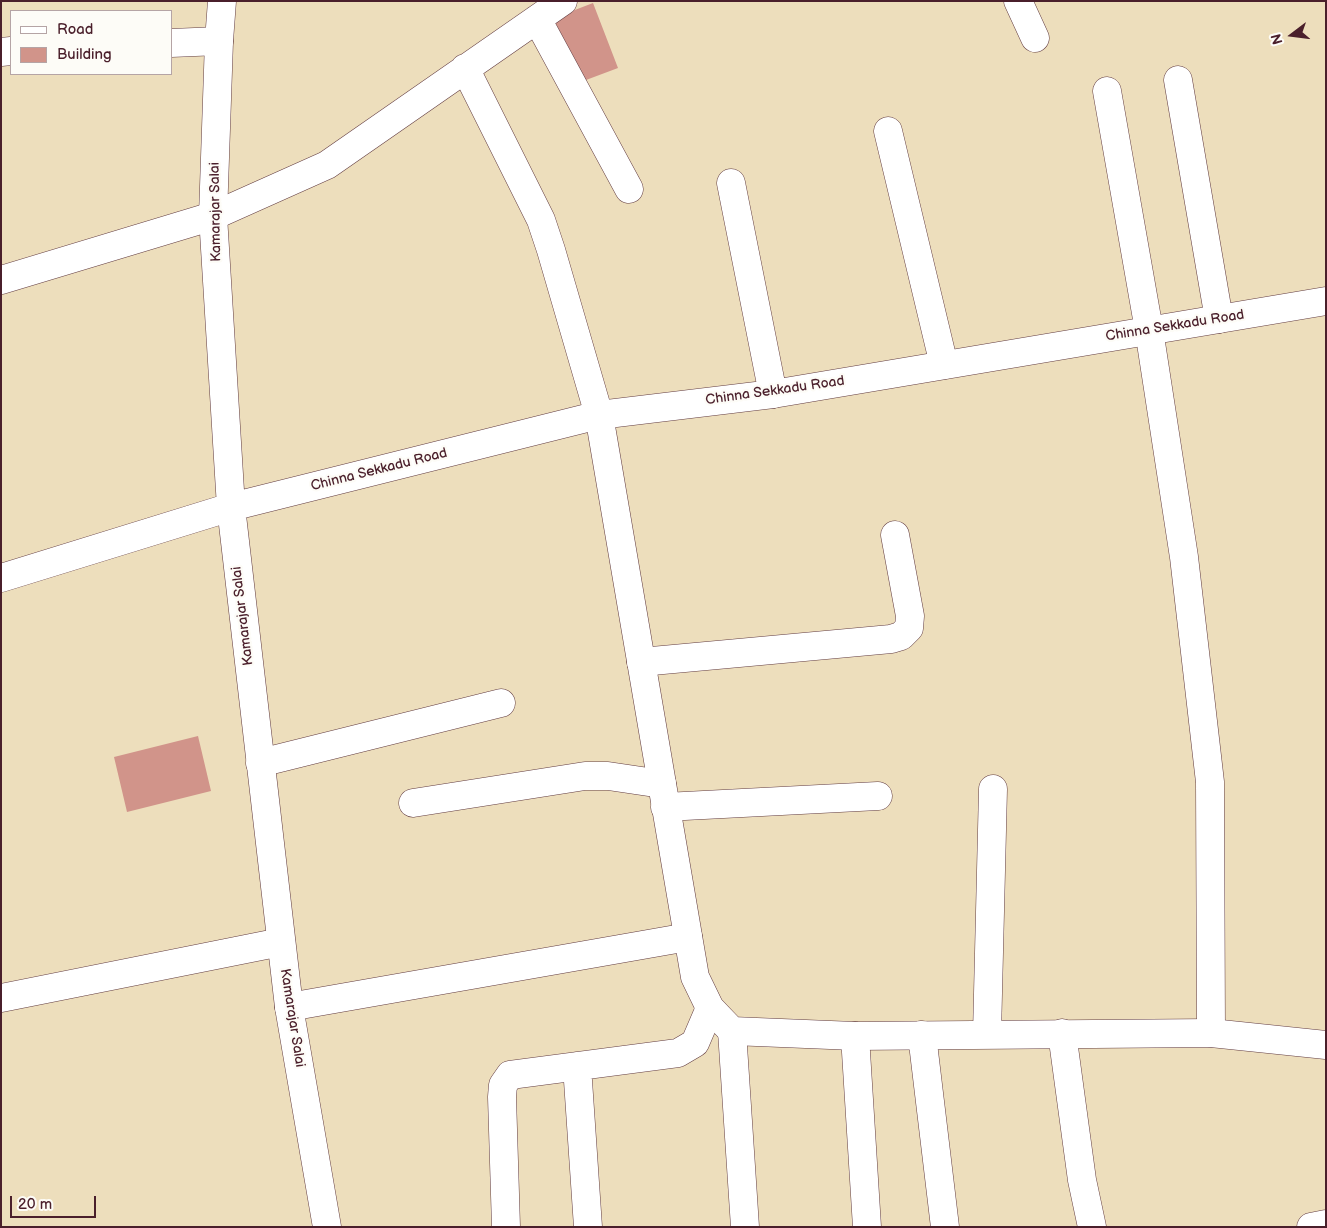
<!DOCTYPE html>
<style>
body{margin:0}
#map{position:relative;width:1327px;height:1228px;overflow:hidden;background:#eddebc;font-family:"Balsamiq Sans",sans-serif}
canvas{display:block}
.frame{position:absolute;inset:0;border:2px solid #4a1f2b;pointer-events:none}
.legend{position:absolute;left:10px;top:10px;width:162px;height:65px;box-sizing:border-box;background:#fdfcf7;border:1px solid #b5a4a5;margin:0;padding:6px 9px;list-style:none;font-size:15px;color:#4a1f2b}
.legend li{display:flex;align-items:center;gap:10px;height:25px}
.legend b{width:25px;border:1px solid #b5a4a5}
.north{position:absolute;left:1267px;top:10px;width:50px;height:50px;-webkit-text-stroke:4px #fdfcf7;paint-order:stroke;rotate:255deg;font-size:14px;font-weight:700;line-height:20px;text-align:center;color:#4a1f2b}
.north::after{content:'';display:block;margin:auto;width:18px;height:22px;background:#4a1f2b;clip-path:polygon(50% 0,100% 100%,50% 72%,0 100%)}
.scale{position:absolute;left:10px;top:1196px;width:86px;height:22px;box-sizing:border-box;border:2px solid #4a1f2b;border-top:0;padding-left:6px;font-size:15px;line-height:18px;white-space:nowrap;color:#4a1f2b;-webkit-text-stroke:4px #fdfcf7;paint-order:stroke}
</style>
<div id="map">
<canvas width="1327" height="1228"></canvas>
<div class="frame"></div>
<ul class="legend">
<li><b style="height:6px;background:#fff"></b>Road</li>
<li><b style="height:14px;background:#d1948a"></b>Building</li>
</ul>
<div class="north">N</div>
<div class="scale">20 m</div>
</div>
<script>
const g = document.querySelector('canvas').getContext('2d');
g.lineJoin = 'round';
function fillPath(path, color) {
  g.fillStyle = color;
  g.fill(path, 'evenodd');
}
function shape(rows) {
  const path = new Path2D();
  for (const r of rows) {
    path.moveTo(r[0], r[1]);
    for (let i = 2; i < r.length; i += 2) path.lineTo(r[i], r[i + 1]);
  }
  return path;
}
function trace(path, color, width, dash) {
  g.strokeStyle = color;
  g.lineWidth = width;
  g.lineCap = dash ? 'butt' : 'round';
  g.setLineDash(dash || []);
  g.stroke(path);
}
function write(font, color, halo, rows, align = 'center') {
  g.font = font + ' "Balsamiq Sans",sans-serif';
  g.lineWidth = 4.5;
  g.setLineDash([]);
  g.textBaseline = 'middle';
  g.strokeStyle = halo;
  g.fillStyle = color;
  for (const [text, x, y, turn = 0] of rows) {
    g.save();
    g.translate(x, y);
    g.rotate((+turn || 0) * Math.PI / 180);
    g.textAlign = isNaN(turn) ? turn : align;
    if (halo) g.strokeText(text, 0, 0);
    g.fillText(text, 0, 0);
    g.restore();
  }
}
fillPath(shape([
 [593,3,618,68,578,83,554,18],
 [198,736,211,791,127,812,114,757]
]), '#d1948a');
const street = shape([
 [1018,1,1035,38],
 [537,19,629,189],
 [171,43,219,41],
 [1,52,11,51],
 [465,68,541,220,551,250,599,415],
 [1178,80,1219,319],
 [1107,91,1149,330,1184,557,1210,782,1211,1033],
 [888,131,944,365],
 [731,183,773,394],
 [1,280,213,216,327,165,563,1],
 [641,662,891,639,901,636,909,628,910,616,895,535],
 [260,763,501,703],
 [413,803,585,776,608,776,662,784],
 [665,807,878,796],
 [1,998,281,942],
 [289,1007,688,937],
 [732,1031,745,1227],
 [1062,1033,1082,1180,1092,1227],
 [987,1034,993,789],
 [922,1035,945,1227],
 [855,1036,867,1227],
 [577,1066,588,1227],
 [506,1227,502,1097,503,1085,510,1075,678,1053,695,1043,710,1008],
 [1311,1227,1326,1224]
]);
const secondary = shape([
 [222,1,219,41,213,216,231,507,289,1007,327,1227],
 [599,415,695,977,710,1008,732,1031,855,1036,1211,1033,1326,1045],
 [1,578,231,507,599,415,773,394,1326,301]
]);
trace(street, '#623c41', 29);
trace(secondary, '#623c41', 29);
trace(street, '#fff', 28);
trace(secondary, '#fff', 28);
write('14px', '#4a1f2b', '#fdfcf7', [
 ["Kamarajar Salai",216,212,-91],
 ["Chinna Sekkadu Road",1175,326,-9],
 ["Chinna Sekkadu Road",775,391,-8],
 ["Chinna Sekkadu Road",379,470,-14],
 ["Kamarajar Salai",243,616,-97],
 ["Kamarajar Salai",292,1018,81]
]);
</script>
